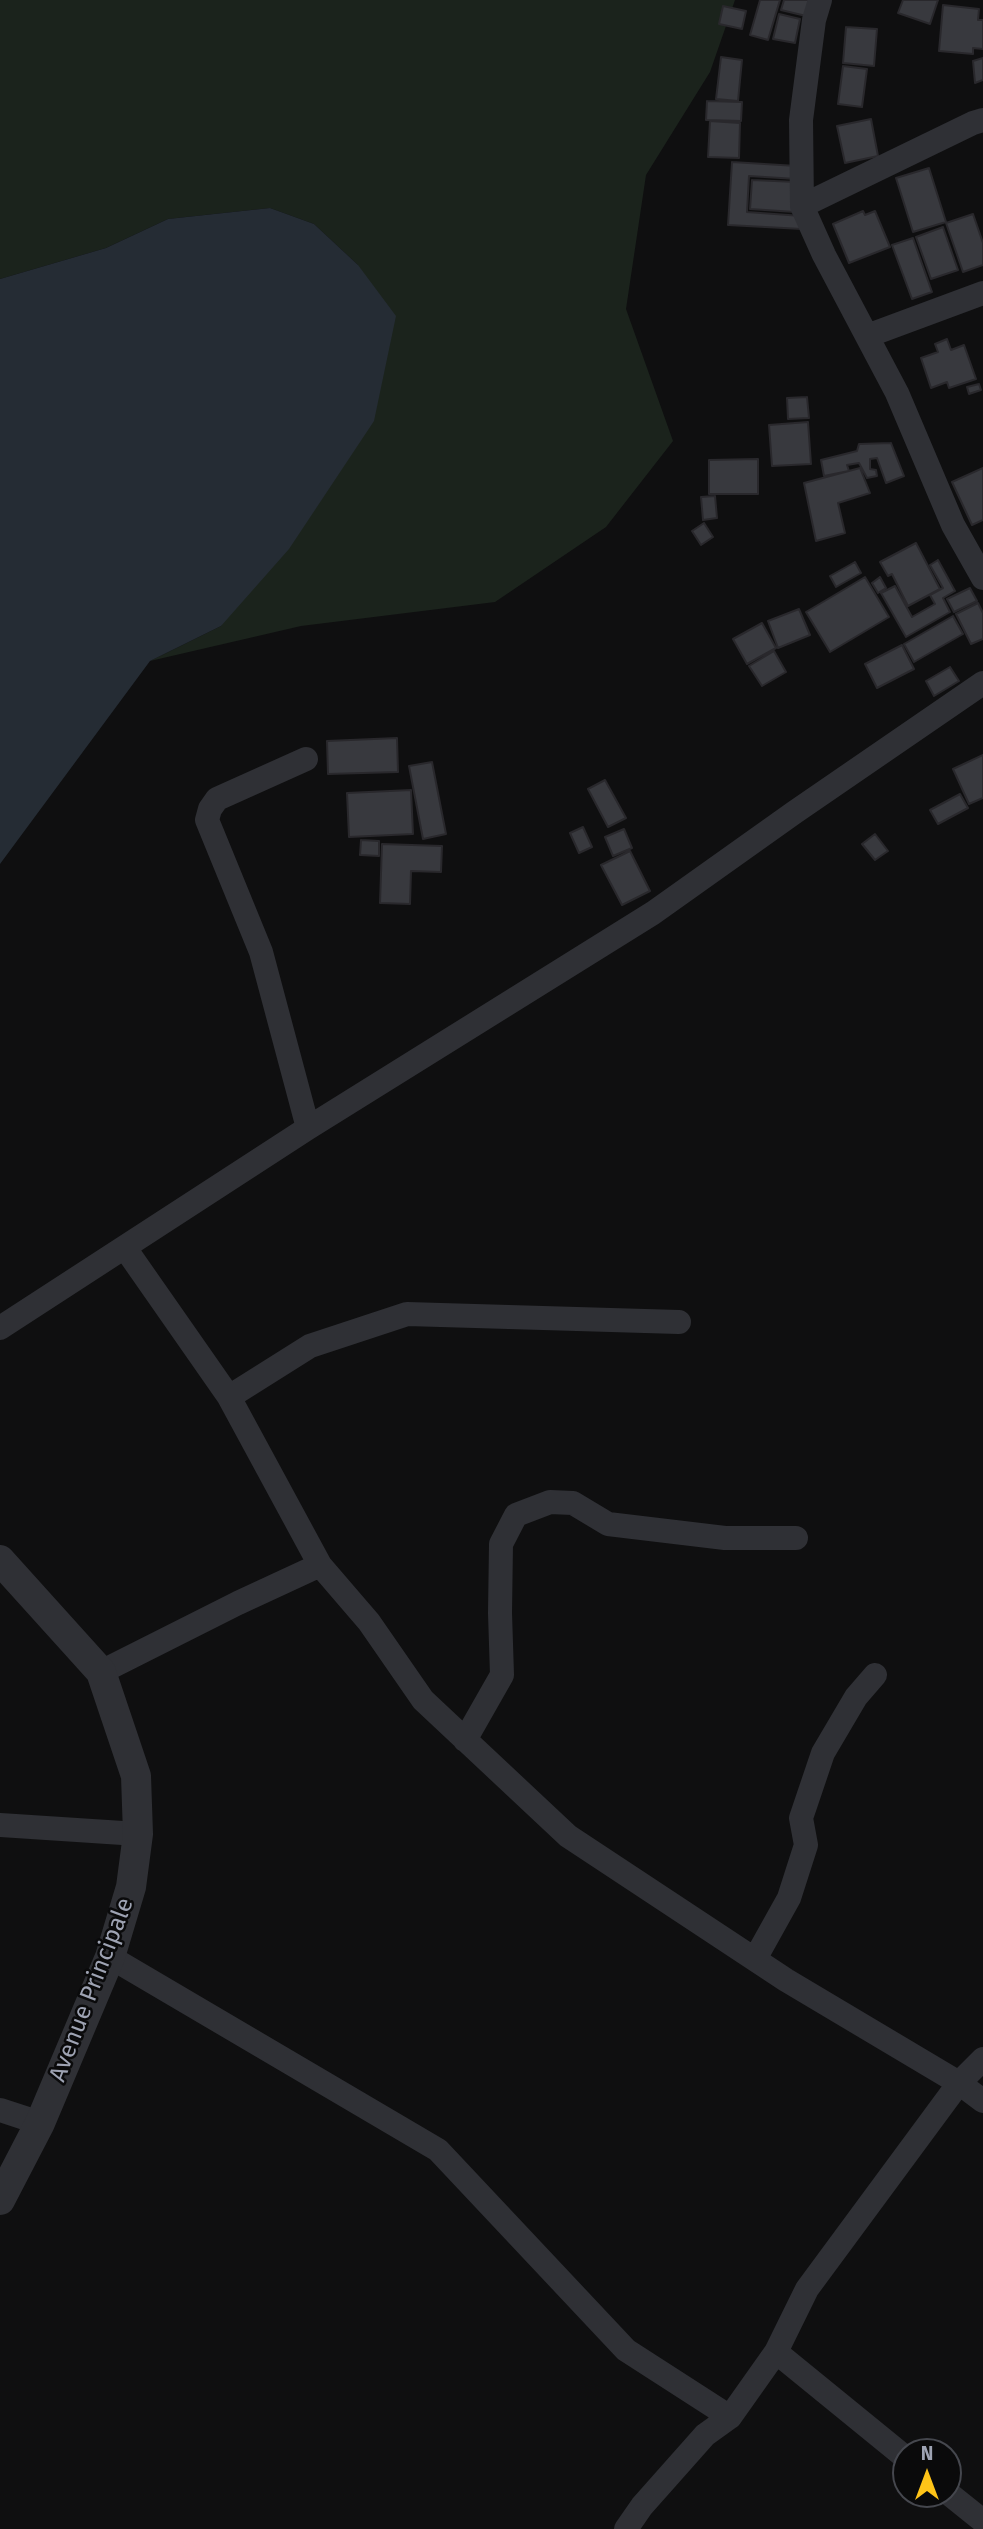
<!DOCTYPE html>
<style>
body{margin:0}
#map{position:relative;width:983px;height:2529px;overflow:hidden;background:#0f0f10;font-family:"Fira Sans",sans-serif}
canvas{display:block}
.north{position:absolute;left:892px;top:2438px;width:70px;height:70px;box-sizing:border-box;background:#0a0a0b;border:2px solid #45474e;border-radius:50%;rotate:0deg;font-size:19px;font-weight:700;line-height:28px;text-align:center;color:#9ea3b3}
.north::after{content:'';display:block;margin:auto;width:24px;height:32px;background:#ffc418;clip-path:polygon(50% 0,100% 100%,50% 72%,0 100%)}
</style>
<div id="map">
<canvas width="983" height="2529"></canvas>
<div class="north">N</div>
</div>
<script>
const g = document.querySelector('canvas').getContext('2d');
g.lineJoin = 'round';
function fillPath(path, color) {
  g.fillStyle = color;
  g.fill(path, 'evenodd');
}
function shape(rows) {
  const path = new Path2D();
  for (const r of rows) {
    path.moveTo(r[0], r[1]);
    for (let i = 2; i < r.length; i += 2) path.lineTo(r[i], r[i + 1]);
  }
  return path;
}
function trace(path, color, width, dash) {
  g.strokeStyle = color;
  g.lineWidth = width;
  g.lineCap = dash ? 'butt' : 'round';
  g.setLineDash(dash || []);
  g.stroke(path);
}
function write(font, color, halo, rows, align = 'center') {
  g.font = font + ' "Fira Sans",sans-serif';
  g.lineWidth = 5;
  g.setLineDash([]);
  g.textBaseline = 'middle';
  g.strokeStyle = halo;
  g.fillStyle = color;
  for (const [text, x, y, turn = 0] of rows) {
    g.save();
    g.translate(x, y);
    g.rotate((+turn || 0) * Math.PI / 180);
    g.textAlign = isNaN(turn) ? turn : align;
    if (halo) g.strokeText(text, 0, 0);
    g.fillText(text, 0, 0);
    g.restore();
  }
}
fillPath(shape([
 [0,0,735,0,710,72,646,175,626,309,673,441,606,527,495,602,301,626,150,661,221,626,358,265,314,224,270,208,168,219,106,248,0,279]
]), '#1b231c');
fillPath(shape([
 [270,208,314,224,358,265,396,316,374,421,289,549,221,626,150,661,0,864,0,279,106,248,168,219]
]), '#252c34');
const building = shape([
 [760,0,780,0,768,40,750,35,760,0],
 [784,0,811,0,806,16,781,10,784,0],
 [903,0,938,0,930,24,898,13,903,0],
 [943,5,979,9,978,20,983,20,983,49,973,48,973,54,939,51,943,5],
 [723,6,746,11,742,29,719,24,723,6],
 [779,14,800,19,795,43,773,39,779,14],
 [846,27,877,29,874,66,843,63,846,27],
 [721,57,742,60,738,101,716,99,721,57],
 [983,58,983,80,975,83,973,61,983,58],
 [843,66,867,69,862,107,838,104,843,66],
 [707,101,742,102,741,121,706,120,707,101],
 [871,119,878,156,845,163,837,126,871,119],
 [710,121,740,123,739,158,708,157,710,121],
 [732,162,797,166,796,179,749,176,747,212,802,216,802,229,728,225,732,162],
 [929,168,946,222,913,232,896,178,929,168],
 [752,180,797,182,795,212,750,209,752,180],
 [863,211,865,215,875,211,890,247,849,263,833,224,863,211],
 [973,214,983,243,983,265,963,272,946,223,973,214],
 [943,227,958,270,931,279,916,237,943,227],
 [913,238,932,292,912,299,892,245,913,238],
 [947,339,951,350,964,345,976,379,949,388,947,382,931,388,921,358,938,352,935,344,947,339],
 [979,384,981,390,969,394,967,387,979,384],
 [807,397,809,418,788,419,787,398,807,397],
 [808,422,811,464,772,466,769,425,808,422],
 [891,443,904,476,886,483,877,458,870,459,870,469,876,470,877,476,867,478,859,463,847,465,849,471,824,476,821,460,857,451,859,444,891,443],
 [758,459,758,494,709,494,709,460,758,459],
 [860,468,870,493,838,503,845,533,816,541,804,483,860,468],
 [983,468,983,520,972,525,952,482,983,468],
 [715,496,717,518,703,520,701,497,715,496],
 [704,523,713,537,701,545,692,531,704,523],
 [916,543,940,589,908,606,892,574,888,576,880,562,916,543],
 [938,560,955,591,943,598,950,612,906,637,881,593,895,586,912,617,935,604,930,595,943,588,930,565,938,560],
 [855,562,861,573,836,587,830,576,855,562],
 [865,577,889,617,830,652,806,612,865,577],
 [880,577,886,588,878,593,872,583,880,577],
 [970,588,977,601,954,612,947,599,970,588],
 [978,603,983,613,983,639,971,644,956,614,978,603],
 [799,609,810,635,778,648,768,621,799,609],
 [953,616,963,634,914,662,904,644,953,616],
 [762,623,776,648,747,664,733,639,762,623],
 [902,645,914,669,877,688,865,664,902,645],
 [774,651,786,672,762,686,749,666,774,651],
 [950,667,959,681,934,696,926,681,950,667],
 [397,738,398,772,328,774,327,741,397,738],
 [983,755,983,798,969,804,953,769,983,755],
 [432,762,446,834,423,839,409,766,432,762],
 [605,780,626,818,608,827,588,789,605,780],
 [411,790,413,834,349,837,347,793,411,790],
 [960,794,968,808,938,824,930,810,960,794],
 [583,827,592,847,579,853,570,833,583,827],
 [624,829,632,848,613,856,605,837,624,829],
 [875,834,888,851,875,860,862,844,875,834],
 [361,840,379,841,379,856,360,855,361,840],
 [382,844,442,846,441,872,411,871,410,904,380,903,382,844],
 [630,851,650,891,622,905,601,865,630,851]
]);
fillPath(building, '#38393e');
trace(building, '#29282c', 2);
trace(shape([
 [820,0,814,20,801,120,802,206,824,255,897,393,953,525,983,578],
 [802,206,973,123,983,120],
 [867,336,983,293],
 [306,759,217,799,210,809,207,820,261,952,308,1128],
 [125,1248,229,1397,320,1565],
 [0,1328,308,1128,653,913,795,812,983,683],
 [229,1397,310,1346,407,1314,679,1322],
 [101,1672,238,1603,320,1565,369,1622,423,1700,568,1836,786,1980,959,2083,983,2101],
 [465,1740,502,1675,500,1613,501,1544,516,1515,550,1502,573,1503,608,1524,725,1538,796,1538],
 [0,1825,138,1834],
 [110,1957,438,2150,626,2350,730,2417],
 [755,1959,789,1898,806,1845,801,1818,823,1753,856,1697,875,1675],
 [0,2110,40,2123],
 [776,2352,906,2458],
 [948,2493,983,2521],
 [626,2529,642,2506,705,2435,730,2417,776,2352,807,2289,959,2083,983,2059]
]), '#2f3035', 24);
trace(shape([
 [0,1560,101,1672,136,1776,138,1834,131,1887,110,1957,40,2123,0,2200]
]), '#2f3035', 30);
write('24px', '#9ea3b3', '#0a0a0b', [
 ["Avenue Principale",92,1990,-69]
]);
</script>
